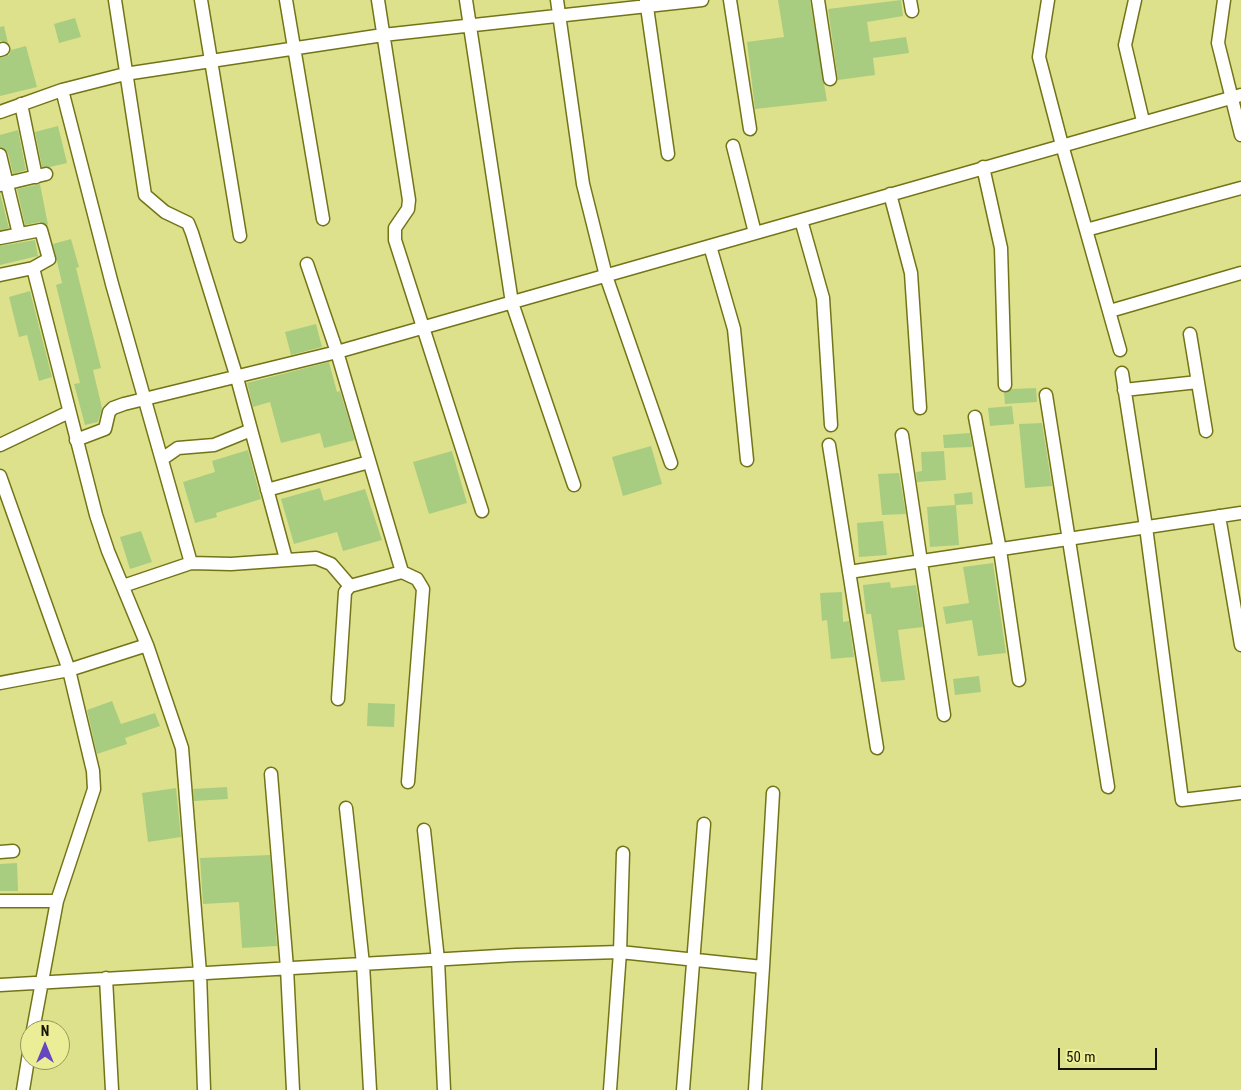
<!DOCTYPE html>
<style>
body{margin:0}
#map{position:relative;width:1241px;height:1090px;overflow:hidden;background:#dee18b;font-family:"Roboto Condensed",sans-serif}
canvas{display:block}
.north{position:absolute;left:20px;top:1020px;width:50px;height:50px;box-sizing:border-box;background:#ecee97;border:1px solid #96975b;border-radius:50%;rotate:0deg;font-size:14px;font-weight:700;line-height:20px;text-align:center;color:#141400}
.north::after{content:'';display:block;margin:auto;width:18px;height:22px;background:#6647c0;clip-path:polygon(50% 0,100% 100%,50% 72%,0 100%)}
.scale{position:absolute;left:1058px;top:1048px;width:99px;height:22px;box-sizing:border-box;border:2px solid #141400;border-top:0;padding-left:6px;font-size:15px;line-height:18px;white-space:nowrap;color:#141400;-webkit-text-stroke:4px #ecee97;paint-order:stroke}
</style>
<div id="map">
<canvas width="1241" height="1090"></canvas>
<div class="north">N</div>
<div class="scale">50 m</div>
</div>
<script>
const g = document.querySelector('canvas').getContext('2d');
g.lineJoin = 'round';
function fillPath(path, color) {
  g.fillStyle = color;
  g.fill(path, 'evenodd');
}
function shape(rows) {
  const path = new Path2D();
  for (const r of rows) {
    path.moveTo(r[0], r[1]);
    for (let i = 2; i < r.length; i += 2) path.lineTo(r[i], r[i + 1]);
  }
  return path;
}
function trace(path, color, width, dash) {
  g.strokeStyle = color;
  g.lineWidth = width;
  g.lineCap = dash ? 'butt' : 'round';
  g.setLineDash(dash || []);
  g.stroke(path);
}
fillPath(shape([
 [778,0,810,0,827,101,755,109,747,42,784,37],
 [901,0,903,16,867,22,870,42,906,37,909,53,873,58,875,75,838,80,828,9],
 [75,18,81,37,59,43,54,24],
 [4,26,8,43,0,41,0,27],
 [26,46,37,87,0,96,0,58,9,55,11,50],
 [58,126,67,163,50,167,42,167,35,132],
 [18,130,26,170,13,174,8,153,0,147,0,135],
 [40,184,48,225,40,222,25,225,17,189],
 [0,193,9,228,0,230],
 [71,239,79,267,76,268,101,368,93,370,102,408,98,422,85,425,74,384,80,383,56,285,62,283,53,244],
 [35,240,38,256,0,265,0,246],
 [30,291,52,377,39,381,27,335,19,337,9,297],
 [316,324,322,347,291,355,285,332],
 [329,362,337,392,340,391,355,440,324,448,320,433,281,443,270,402,253,407,247,383],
 [1036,388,1037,402,1005,404,1004,393,1012,389],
 [1012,406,1014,424,990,426,988,408],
 [1042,423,1052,486,1025,488,1019,424],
 [970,433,972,447,944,448,943,435],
 [651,446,662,484,623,496,612,457],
 [248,450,261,499,216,513,217,517,195,523,183,482,215,472,212,461],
 [452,451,467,503,429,514,413,462],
 [944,451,946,480,917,482,916,472,922,471,921,452],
 [899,473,906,514,882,515,878,474],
 [320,488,324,501,365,489,382,540,343,551,337,532,294,544,281,499],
 [972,492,973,504,956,505,959,545,930,547,927,507,955,505,954,494],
 [883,521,887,555,859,557,857,523],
 [141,531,152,562,130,569,120,537],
 [993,563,1006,653,978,656,972,620,946,624,943,607,969,603,963,567],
 [890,582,891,588,916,585,923,627,898,630,905,680,881,682,871,614,866,614,863,585],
 [842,592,843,622,849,621,854,657,831,659,827,620,822,621,820,593],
 [979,676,981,692,955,695,953,679],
 [112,701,121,724,155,713,160,726,125,738,127,744,97,754,87,710],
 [368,703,395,704,394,727,367,726],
 [227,787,228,799,194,801,193,789],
 [176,788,181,837,148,842,142,793],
 [270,855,277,946,242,948,239,902,203,904,200,858],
 [17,863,18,891,0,891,0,864]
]), '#a8cd81');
const minor = shape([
 [115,0,145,195,165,212,188,223,192,233,237,378,286,559],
 [201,0,240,236],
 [286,0,323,219],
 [378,0,409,200,408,209,395,228,395,240,482,511],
 [466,0,512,303,574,485],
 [557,0,583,184,606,276,671,463],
 [646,0,668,154],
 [730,0,750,129],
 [818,0,830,79],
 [910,0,912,11],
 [1048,0,1039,57,1062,145,1120,350],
 [1135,0,1125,45,1143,121],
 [1224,0,1218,43,1241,135],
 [0,50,3,49],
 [62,90,112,284,191,563],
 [21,104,36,177],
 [0,112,62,90,125,74,383,35,702,0],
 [733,146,755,233],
 [0,155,19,234],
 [983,167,1001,248,1005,385],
 [0,185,46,174],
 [890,194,911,273,920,408],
 [801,220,823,298,831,425],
 [1086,230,1241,188],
 [0,238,41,230,49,259,33,268],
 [710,246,734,329,747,460],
 [307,264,337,352,402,572],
 [0,275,33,268,96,515,108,551,147,645,182,748,200,973,204,1090],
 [1110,311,1241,273],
 [1190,334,1206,431],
 [1122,373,1146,527,1182,800,1241,793],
 [1124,390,1198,382],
 [1046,395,1108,787],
 [975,417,1000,550,1019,680],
 [902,435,944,715],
 [76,440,105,429,109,412,113,408,124,404,337,352,1241,95],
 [0,445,69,412],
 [829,445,877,748],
 [162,459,178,448,214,445,251,430],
 [0,476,69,670,93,771,94,789,57,901],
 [267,490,369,462],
 [1219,516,1241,645],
 [849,572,1241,513],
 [123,586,191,563,231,564,316,558,331,564,350,586],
 [0,683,69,670,147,645],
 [338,699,345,592,350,586,402,572,417,579,423,589,408,782],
 [271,774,287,968,293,1090],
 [346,808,363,964,370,1090],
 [424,830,438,960,444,1090],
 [0,852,13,851],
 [0,901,57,901,33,1030],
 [106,978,112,1090],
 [0,985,516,955,620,952,763,967,773,793],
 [23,1090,30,1047],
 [610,1090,620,952,623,853],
 [683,1090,704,824],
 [755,1090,763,967]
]);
trace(minor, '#737418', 15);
trace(minor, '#fff', 12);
</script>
